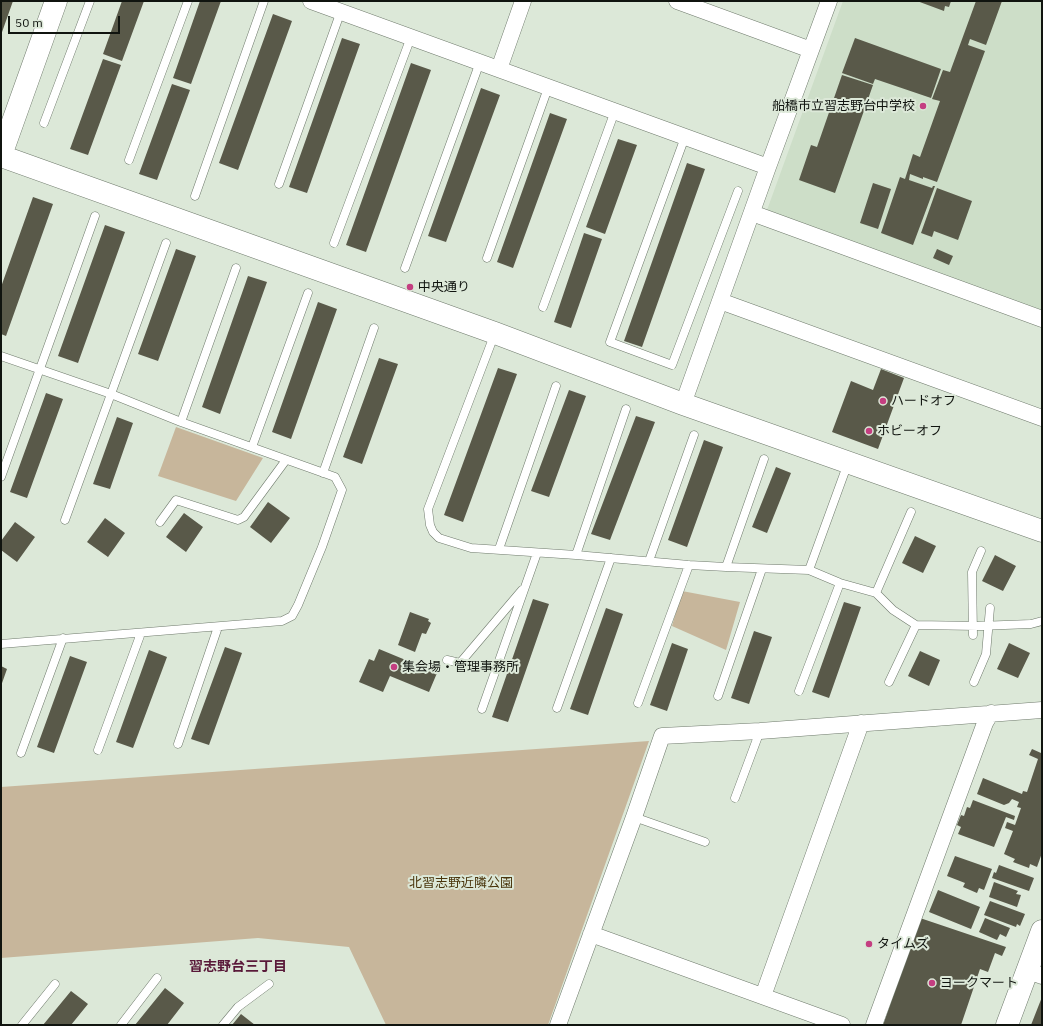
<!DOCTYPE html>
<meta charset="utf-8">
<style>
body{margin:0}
#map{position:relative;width:1043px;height:1026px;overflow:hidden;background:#dce8d8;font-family:"IBM Plex Sans",sans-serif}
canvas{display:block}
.frame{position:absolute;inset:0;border:2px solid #10140f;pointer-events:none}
.scale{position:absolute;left:8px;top:16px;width:112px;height:18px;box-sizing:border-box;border:2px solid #10140f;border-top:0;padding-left:5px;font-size:12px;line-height:14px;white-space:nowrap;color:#10140f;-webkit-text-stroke:3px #dce8d8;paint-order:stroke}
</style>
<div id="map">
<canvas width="1043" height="1026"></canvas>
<div class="frame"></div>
<div class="scale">50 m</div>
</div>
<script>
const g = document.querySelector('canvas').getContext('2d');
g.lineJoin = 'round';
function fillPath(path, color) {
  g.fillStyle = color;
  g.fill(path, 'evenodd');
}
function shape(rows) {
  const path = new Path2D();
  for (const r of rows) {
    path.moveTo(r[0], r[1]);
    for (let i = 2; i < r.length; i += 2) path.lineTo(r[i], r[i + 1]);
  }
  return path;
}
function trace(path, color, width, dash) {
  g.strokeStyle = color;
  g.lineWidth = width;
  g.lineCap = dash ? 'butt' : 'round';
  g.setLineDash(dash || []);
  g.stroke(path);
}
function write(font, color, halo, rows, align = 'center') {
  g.font = font + ' "IBM Plex Sans","Noto Sans JP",sans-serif';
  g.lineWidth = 4;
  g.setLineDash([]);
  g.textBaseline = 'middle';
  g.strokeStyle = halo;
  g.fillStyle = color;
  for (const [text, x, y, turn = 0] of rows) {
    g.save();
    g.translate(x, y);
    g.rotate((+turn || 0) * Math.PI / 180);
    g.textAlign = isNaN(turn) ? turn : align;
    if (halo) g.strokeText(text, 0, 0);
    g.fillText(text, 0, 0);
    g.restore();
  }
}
fillPath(shape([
 [843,1,1042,1,1042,311,767,210]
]), '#cddec8');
fillPath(shape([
 [176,427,263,458,236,501,158,476],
 [682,591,740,602,726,650,672,626],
 [649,741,548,1025,386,1025,349,947,258,938,1,958,1,787]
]), '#c7b69b');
fillPath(shape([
 [1,1,13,1,1,35],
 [122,1,144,1,122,61,103,54],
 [200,1,221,1,191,84,173,78],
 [917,1,951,1,949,7,945,6,944,11],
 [976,1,1002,1,986,45,970,39,968,45,985,51,937,182,923,177,923,179,910,174,909,180,932,188,933,186,935,186,913,245,881,233,900,177,905,179,913,154,920,157,940,101,932,99,943,70,950,72],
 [273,14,292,21,238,170,219,163],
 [342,38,360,44,307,193,289,187],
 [855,38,941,69,931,98,875,79,873,84,842,73],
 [103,59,121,65,88,155,70,149],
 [411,63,431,70,366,252,346,245],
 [842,75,873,85,835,193,799,180,811,145,817,147],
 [172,84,190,90,157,180,139,174],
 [481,88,500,95,446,242,428,236],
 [550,113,567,119,513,268,497,262],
 [618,139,637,145,605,234,586,227],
 [687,163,705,169,642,347,624,341],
 [873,183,891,189,878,229,860,223],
 [937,188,972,201,958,240,934,231,932,237,921,233],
 [33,197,53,204,6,336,1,334,1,287],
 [105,225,125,232,78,363,58,356],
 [584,233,602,239,571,328,554,322],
 [176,249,196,256,158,361,138,354],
 [937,249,953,256,949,265,933,258],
 [248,276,267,282,220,414,202,407],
 [318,302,337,309,291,439,272,432],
 [379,358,398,364,362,464,343,457],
 [498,368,517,374,463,522,444,515],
 [881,369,904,378,878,449,832,432,851,381,873,390],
 [569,390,586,396,549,497,531,491],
 [46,393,63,399,27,498,10,492],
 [636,416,655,422,610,540,591,534],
 [117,417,133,423,110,489,93,484],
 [704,440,723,447,687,547,668,540],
 [776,467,791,473,767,533,752,527],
 [268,502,290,518,271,543,250,527],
 [184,513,203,527,186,552,166,537],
 [105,518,125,533,108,557,87,542],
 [15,522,35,537,17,562,1,550,1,541],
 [915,536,936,546,923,573,902,563],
 [995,555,1016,566,1003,591,982,581],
 [533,599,549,604,508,722,492,717],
 [844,602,861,607,829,698,812,692],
 [606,608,623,614,588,715,570,709],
 [410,612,429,619,428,621,431,623,426,634,422,633,415,652,398,645],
 [754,631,772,637,749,704,731,698],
 [672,643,688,649,667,711,650,705],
 [1009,643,1030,653,1018,678,997,669],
 [225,647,242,653,209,745,191,739],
 [379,649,437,673,429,692,390,676,383,692,359,682,369,659,374,661],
 [149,650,167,657,133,748,116,742],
 [920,651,940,660,929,686,908,676],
 [70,656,87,662,54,753,37,747],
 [1,666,7,669,1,686],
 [1032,749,1041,753,1042,750,1042,853,1037,867,1030,864,1029,868,1013,862,1015,859,1004,854,1013,831,1005,828,1007,822,1015,825,1021,808,1017,807,1019,802,1012,799,1009,803,1004,805,977,794,983,778,1022,794,1023,791,1027,792,1038,759,1029,755],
 [973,800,1015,816,1014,820,1006,817,994,847,958,834,961,827,957,825,961,815,964,816,967,807,970,808],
 [955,856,992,869,984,890,979,888,977,893,963,887,965,883,947,876],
 [999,865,1034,878,1029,891,992,878,994,872,996,873],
 [994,882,1018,891,1016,894,1021,895,1017,907,989,897],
 [938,890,980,907,971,929,929,912],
 [990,901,1025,914,1020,926,1017,924,1016,927,984,915],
 [920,918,1006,947,1002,956,995,953,988,972,980,969,961,1025,883,1025],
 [985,918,1010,928,1006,937,1000,934,997,940,979,932],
 [165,988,184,1003,167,1025,135,1025],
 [71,991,88,1004,71,1025,43,1025],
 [1042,997,1042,1025,1031,1025],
 [241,1014,255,1025,232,1025]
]), '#595949');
const lane = shape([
 [44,123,90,1],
 [685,137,610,342,672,365,738,191],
 [129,160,188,1],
 [279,184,341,11],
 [195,196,264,1],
 [334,243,411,37],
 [487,258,548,88],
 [405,268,480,62],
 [543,307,615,111],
 [495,333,428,509,430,525,433,532,439,538,471,548,576,555,689,565,726,567,809,570,840,583,876,593,893,610,916,625,978,626,1031,624,1042,621],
 [1,356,111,394,181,422,335,477,342,490,322,547,298,605,292,616,282,621,1,644],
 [181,422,236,268],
 [252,447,308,293],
 [323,473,374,328],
 [1,477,95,216],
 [65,520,111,394,166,243],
 [160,522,176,500,238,520,244,517,286,460],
 [499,549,556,386],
 [576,555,626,409],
 [649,561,694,435],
 [726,567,764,459],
 [809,570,848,463],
 [876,593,911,512],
 [973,635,972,572,981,551],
 [447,660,460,663,522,590],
 [889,682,916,625],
 [974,682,986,654,990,608],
 [799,691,840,583],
 [718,696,762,569],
 [638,703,689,565],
 [557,708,611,558],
 [482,709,537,553],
 [178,744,218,627],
 [98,750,141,633],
 [21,753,63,638],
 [735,798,760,731],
 [634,817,705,842],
 [22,1025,55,984],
 [121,1025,157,978],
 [223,1025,238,1007,269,984]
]);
const street = shape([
 [311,1,768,167],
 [677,1,811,50],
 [499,69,523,1],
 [752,213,1042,319],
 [720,301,1042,418],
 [683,404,768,167,829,1],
 [591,934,842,1025],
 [1028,971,1042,976],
 [763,996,861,723],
 [558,1025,634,817,662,736,760,731,1042,710],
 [874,1025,985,723,991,713]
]);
const secondary = shape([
 [1,155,56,1],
 [1,156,495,333,683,404,1042,531],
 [1007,1025,1042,931]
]);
trace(lane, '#6f7a6c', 9);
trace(street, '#6f7a6c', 17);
trace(secondary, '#6f7a6c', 23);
trace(lane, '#fff', 8);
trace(street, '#fff', 16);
trace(secondary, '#fff', 22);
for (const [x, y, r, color] of [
 [923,106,4,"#c43e81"],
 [410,287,4,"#c43e81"],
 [883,401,4,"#c43e81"],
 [869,431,4,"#c43e81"],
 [394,667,4,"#c43e81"],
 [869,944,4,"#c43e81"],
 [932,983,4,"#c43e81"]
]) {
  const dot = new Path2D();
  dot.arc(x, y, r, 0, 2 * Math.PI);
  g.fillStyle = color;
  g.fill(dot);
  trace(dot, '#dce8d8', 1.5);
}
write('13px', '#10140f', '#dce8d8', [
 ["船橋市立習志野台中学校",915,106,"right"],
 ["中央通り",418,287],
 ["ハードオフ",891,401],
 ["ホビーオフ",877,431],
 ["集会場・管理事務所",402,667],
 ["タイムズ",877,944],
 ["ヨークマート",940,983]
], 'left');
write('13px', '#49350c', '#dce8d8', [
 ["北習志野近隣公園",461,883]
]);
write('bold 14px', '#591939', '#dce8d8', [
 ["習志野台三丁目",238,967]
]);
</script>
